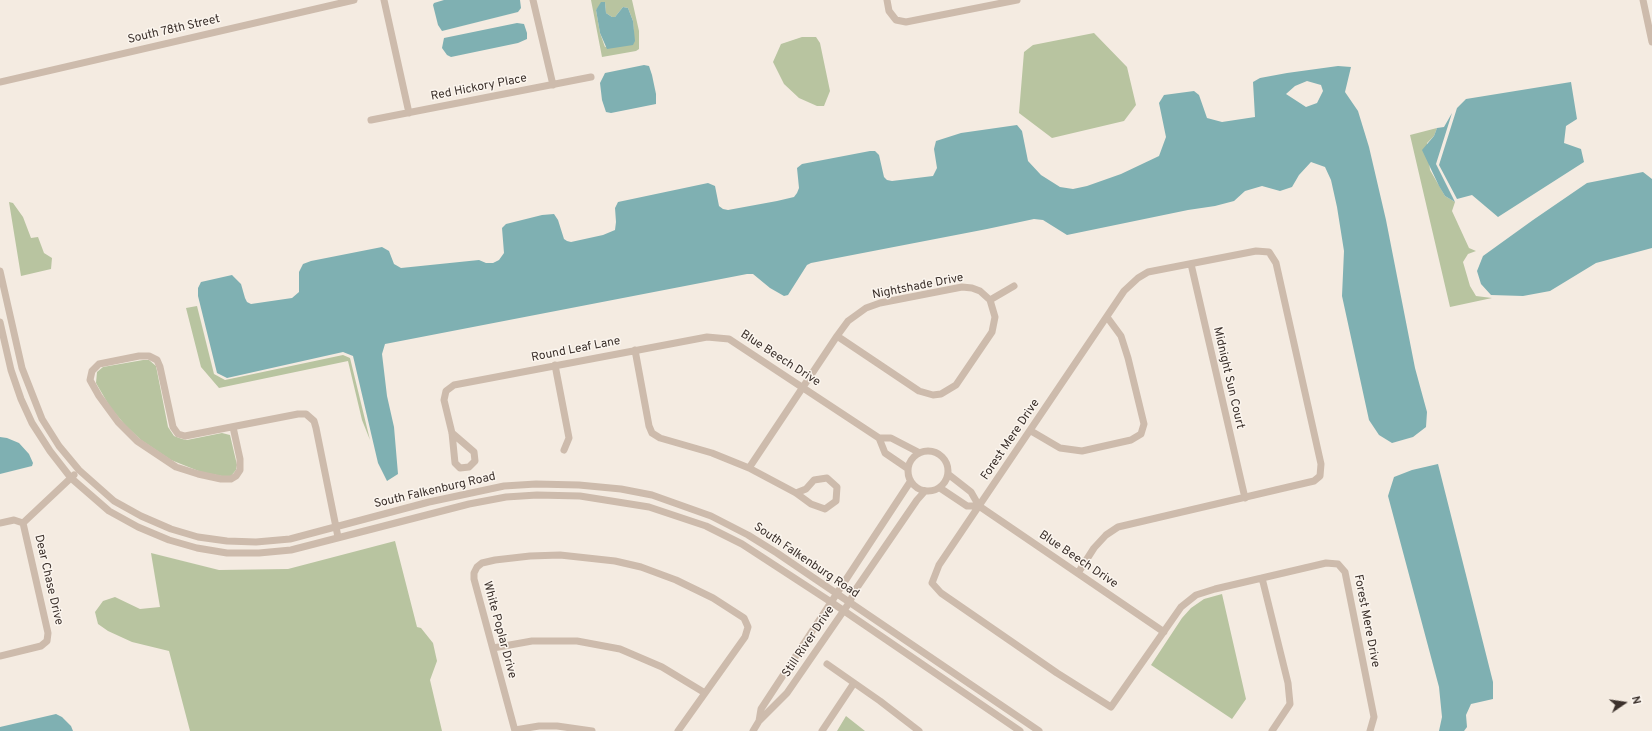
<!DOCTYPE html>
<style>
body{margin:0}
#map{position:relative;width:1652px;height:731px;overflow:hidden;background:#f4ebe1;font-family:Overpass,sans-serif}
canvas{display:block}
.north{position:absolute;left:1604px;top:683px;width:40px;height:40px;-webkit-text-stroke:3px #fbf5ee;paint-order:stroke;rotate:77deg;font-size:11px;font-weight:700;line-height:16px;text-align:center;color:#3b302b}
.north::after{content:'';display:block;margin:auto;width:14px;height:18px;background:#3b302b;clip-path:polygon(50% 0,100% 100%,50% 72%,0 100%)}
</style>
<div id="map">
<canvas width="1652" height="731"></canvas>
<div class="north">N</div>
</div>
<script>
const g = document.querySelector('canvas').getContext('2d');
g.lineJoin = 'round';
function fillPath(path, color) {
  g.fillStyle = color;
  g.fill(path, 'evenodd');
}
function shape(rows) {
  const path = new Path2D();
  for (const r of rows) {
    if (r.length === 3) {
      path.moveTo(r[0] + r[2], r[1]);
      path.arc(r[0], r[1], r[2], 0, 2 * Math.PI);
      continue;
    }
    path.moveTo(r[0], r[1]);
    for (let i = 2; i < r.length; i += 2) path.lineTo(r[i], r[i + 1]);
  }
  return path;
}
function trace(path, color, width, dash) {
  g.strokeStyle = color;
  g.lineWidth = width;
  g.lineCap = dash ? 'butt' : 'round';
  g.setLineDash(dash || []);
  g.stroke(path);
}
function write(font, color, halo, rows, align = 'center') {
  g.font = font + ' Overpass,sans-serif';
  g.lineWidth = 3;
  g.setLineDash([]);
  g.textBaseline = 'middle';
  g.strokeStyle = halo;
  g.fillStyle = color;
  for (const [text, x, y, turn = 0] of rows) {
    g.save();
    g.translate(x, y);
    g.rotate((+turn || 0) * Math.PI / 180);
    g.textAlign = isNaN(turn) ? turn : align;
    if (halo) g.strokeText(text, 0, 0);
    g.fillText(text, 0, 0);
    g.restore();
  }
}
fillPath(shape([
 [591,0,632,0,639,31,639,49,636,51,602,57],
 [605,2,606,13,612,17,615,17,623,7,628,8,633,21,634,35,605,47,600,33,596,10],
 [1094,33,1127,67,1136,105,1124,121,1052,138,1019,113,1024,52,1033,45],
 [802,37,816,37,820,43,830,91,824,106,817,106,799,98,784,84,773,62,781,44],
 [1437,128,1434,136,1427,143,1430,170,1445,196,1455,202,1452,211,1469,248,1476,251,1468,254,1463,262,1470,286,1476,296,1492,298,1450,307,1410,135],
 [9,202,13,203,23,217,31,238,38,237,44,253,52,258,51,269,21,276],
 [197,306,214,374,225,380,343,355,350,358,370,440,362,420,348,361,219,388,201,367,186,308],
 [143,360,149,360,156,366,168,427,174,436,182,439,187,440,222,433,230,435,237,465,236,470,231,476,227,477,201,472,171,460,141,440,125,425,110,407,96,383,97,372,103,367],
 [395,541,417,627,421,628,433,643,437,661,430,680,442,731,190,731,169,651,132,642,108,631,98,624,95,612,103,601,115,597,140,609,160,607,151,553,219,570,288,569],
 [1222,594,1246,699,1232,719,1151,665,1182,618,1191,608,1204,599],
 [846,716,865,731,837,731]
]), '#b8c4a0');
fillPath(shape([
 [444,0,520,0,521,8,518,12,442,31,438,25,433,5,434,3],
 [601,2,605,2,606,13,612,17,615,17,623,7,628,8,633,21,635,41,633,45,607,49,600,33,596,10],
 [517,23,524,24,527,33,527,39,518,43,451,57,447,55,442,48,444,38],
 [644,65,649,66,652,75,656,94,656,104,611,113,606,112,602,100,600,83,605,73],
 [1338,66,1351,67,1345,92,1358,111,1369,147,1386,220,1415,368,1427,412,1426,427,1413,437,1392,443,1379,435,1369,420,1342,296,1344,251,1337,207,1331,180,1325,167,1311,162,1299,175,1292,187,1280,191,1262,186,1245,191,1234,201,1215,206,1188,210,1067,235,1043,220,1034,219,987,229,811,263,807,265,788,295,784,296,770,288,753,274,747,274,385,344,382,354,387,396,394,427,398,474,387,481,378,463,353,356,343,352,227,378,217,373,198,296,198,288,201,282,232,275,241,284,245,298,247,302,251,304,292,298,299,292,299,272,303,264,311,261,382,247,389,251,394,264,401,268,479,260,486,263,493,263,499,260,504,253,502,228,506,224,542,215,554,214,558,220,564,239,567,241,571,242,603,235,615,230,616,222,615,208,618,202,708,183,715,186,719,206,723,209,728,210,777,201,794,197,797,193,799,188,797,168,802,164,870,151,875,151,879,155,884,177,887,180,892,181,933,176,937,168,934,149,936,141,961,133,1017,125,1022,131,1028,161,1041,175,1060,187,1073,189,1087,186,1121,174,1159,156,1166,137,1159,103,1164,95,1194,91,1199,95,1207,118,1222,122,1255,117,1253,82,1260,78,1287,73],
 [1307,81,1321,85,1323,91,1317,103,1306,107,1286,94,1295,86],
 [1571,82,1577,119,1566,126,1564,143,1581,149,1584,162,1498,217,1472,195,1457,199,1439,165,1457,108,1466,99],
 [1452,113,1436,164,1455,202,1445,196,1439,186,1422,150,1434,136,1437,128,1444,127],
 [1643,172,1652,179,1652,248,1596,263,1550,291,1523,296,1491,295,1481,284,1477,271,1483,256,1533,220,1587,183],
 [0,437,7,438,19,443,29,454,33,463,32,466,0,474],
 [1438,464,1493,682,1493,699,1471,704,1466,715,1467,727,1464,731,1439,731,1442,717,1439,687,1388,496,1394,477,1412,470],
 [56,714,62,717,71,726,73,731,0,731,0,727]
]), '#7fb0b2');
trace(shape([
 [384,0,409,113],
 [533,0,553,85],
 [887,0,889,11,896,20,906,22,1017,0],
 [1643,0,1652,42],
 [0,82,354,0],
 [371,120,591,77],
 [1191,264,1245,498],
 [0,271,22,368,42,419,59,446,79,470,114,501,141,516,171,529,198,537,227,541,256,542,290,539,429,502,504,486,536,484,579,485,621,489,652,495,711,516,748,535,777,553,1039,731],
 [990,300,1014,286],
 [0,322,11,370,21,399,32,423,50,451,71,478,109,511,138,527,169,540,197,548,227,553,259,553,291,550,469,504,506,497,537,495,580,496,649,507,706,526,742,544,831,602,1020,731],
 [635,350,649,426,652,433,660,438,712,453,749,468,796,493,811,504,825,509,836,501,837,487,827,478,814,480,806,489,796,493],
 [555,365,569,438,564,450],
 [233,427,240,459,240,470,236,476,231,479,221,479,198,474,176,467,137,441,118,422,99,396,90,380,92,371,99,364,139,356,149,356,157,360,160,367,173,427,178,434,185,436,298,414,306,414,314,421,316,428,338,537],
 [1031,431,1060,448,1082,451,1131,440,1141,434,1144,424,1128,358,1121,336,1107,317],
 [452,433,474,452,475,461,469,467,460,468,455,463,452,433,444,400,446,391,454,385,707,337,729,339,879,438,891,438,918,452],
 [879,438,885,453,907,468],
 [928,471,20],
 [749,468,837,336,848,321,866,308,880,303,962,287,972,288,980,291,990,300,995,317,992,332,956,385,941,394,933,395,919,391,837,336],
 [948,474,971,492,979,506,1164,632],
 [940,488,967,506,979,506],
 [0,523,14,520,23,523],
 [23,523,74,475],
 [1078,573,1094,548,1106,535,1118,527,1314,481,1320,476,1321,464,1276,263,1269,252,1256,251,1148,272,1138,278,1124,291,939,565,932,583,941,593,1057,673,1111,707,1181,607,1196,595,1215,589,1326,563,1338,564,1345,572,1374,717,1370,731],
 [1262,578,1288,683,1290,704,1272,731],
 [493,648,532,641,577,641,620,649,662,667,705,693],
 [0,656,41,646,47,641,48,633,23,523],
 [827,664,880,701,919,731],
 [759,721,761,709,910,482],
 [515,730,539,726,557,726,592,731],
 [515,731,474,579,474,573,477,567,482,563,495,560,530,556,560,555,615,561,641,567,676,580,713,598,744,618,748,627,745,637,678,731],
 [753,731,759,721,787,693,849,603,856,589,917,500,925,491],
 [822,731,854,683]
]), '#cdbbac', 7);
write('12px', '#3b302b', '#fbf5ee', [
 ["South 78th Street",174,30,-13],
 ["Red Hickory Place",479,88,-11],
 ["Nightshade Drive",918,287,-11],
 ["Round Leaf Lane",576,350,-11],
 ["Blue Beech Drive",780,359,33],
 ["Midnight Sun Court",1228,378,77],
 ["Forest Mere Drive",1011,440,-56],
 ["South Falkenburg Road",435,491,-13],
 ["Blue Beech Drive",1078,560,34],
 ["South Falkenburg Road",806,561,34],
 ["Dear Chase Drive",48,580,77],
 ["Forest Mere Drive",1366,621,79],
 ["White Poplar Drive",499,630,75],
 ["Still River Drive",809,642,-56]
]);
</script>
